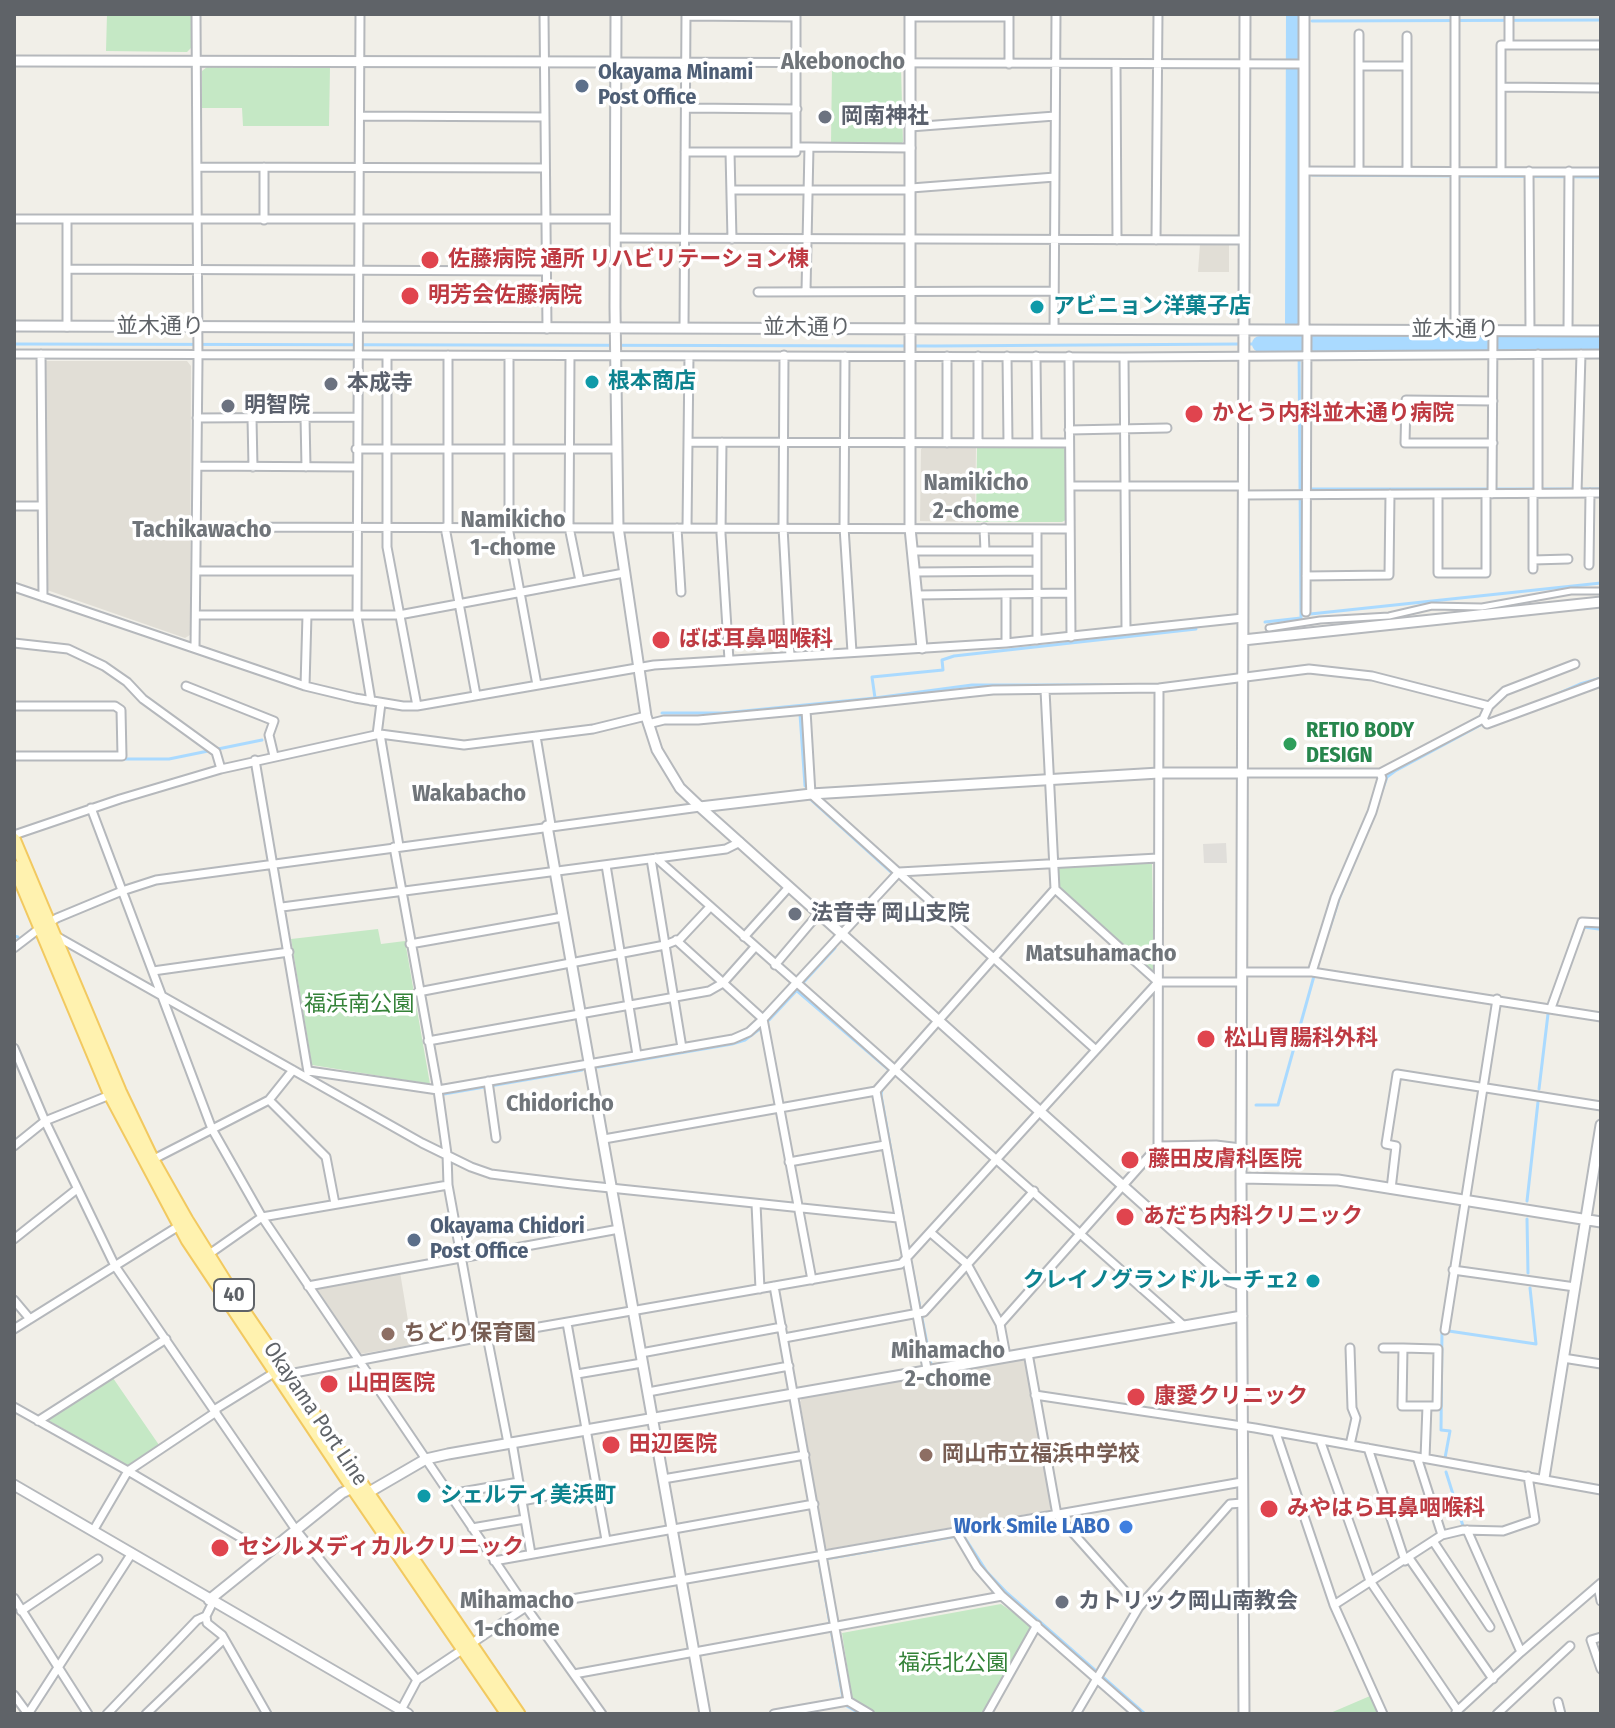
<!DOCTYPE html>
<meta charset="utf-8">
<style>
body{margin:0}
#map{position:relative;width:1615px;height:1728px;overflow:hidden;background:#f1efe8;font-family:"Fira Sans Condensed",sans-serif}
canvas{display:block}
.frame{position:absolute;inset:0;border:16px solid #5f6368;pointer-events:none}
</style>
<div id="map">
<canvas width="1615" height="1728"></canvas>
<div class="frame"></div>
</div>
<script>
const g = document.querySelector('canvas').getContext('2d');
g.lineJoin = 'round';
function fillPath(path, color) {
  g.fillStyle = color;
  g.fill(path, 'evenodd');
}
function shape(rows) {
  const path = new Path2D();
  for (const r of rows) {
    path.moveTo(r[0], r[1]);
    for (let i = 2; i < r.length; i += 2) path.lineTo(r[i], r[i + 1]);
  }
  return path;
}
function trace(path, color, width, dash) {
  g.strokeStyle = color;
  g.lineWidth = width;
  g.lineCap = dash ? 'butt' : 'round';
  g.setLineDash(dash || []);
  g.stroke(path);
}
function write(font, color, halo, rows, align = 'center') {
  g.font = font + ' "Fira Sans Condensed","Noto Sans JP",sans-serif';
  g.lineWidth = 7;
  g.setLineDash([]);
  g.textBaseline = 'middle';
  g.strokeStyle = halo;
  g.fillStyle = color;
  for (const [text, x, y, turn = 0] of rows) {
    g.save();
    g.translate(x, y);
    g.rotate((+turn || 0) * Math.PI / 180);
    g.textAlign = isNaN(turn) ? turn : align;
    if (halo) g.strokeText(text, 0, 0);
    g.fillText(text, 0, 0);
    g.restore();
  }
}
fillPath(shape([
 [1226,843,1227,863,1204,863,1203,844]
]), '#e0deda');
fillPath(shape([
 [1200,244,1229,245,1229,272,1198,272],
 [45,361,187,361,191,366,190,635,185,638,47,590],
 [924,446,976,447,975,522,920,521,921,449],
 [400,1272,412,1345,360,1354,316,1287],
 [1022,1358,1026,1361,1051,1507,1050,1510,828,1549,825,1547,800,1402,802,1398]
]), '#e1ded6');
fillPath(shape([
 [107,14,191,14,191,48,187,52,106,51],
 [207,67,330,68,329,126,243,126,242,108,202,108,202,71],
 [832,68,901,68,903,142,900,144,831,144],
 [977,447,1063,447,1066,451,1066,520,1062,522,976,522],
 [1152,860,1154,971,1152,972,1060,889,1058,868,1060,866],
 [378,929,381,944,405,941,430,1084,312,1065,291,939],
 [113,1378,159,1445,128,1466,46,1419],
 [1001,1604,1033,1626,982,1714,878,1714,852,1698,842,1633],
 [1370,1696,1379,1714,1328,1714]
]), '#c5e8c5');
trace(shape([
 [1294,21,1297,21],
 [1312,21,1601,20],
 [1293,175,1299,175],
 [1313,175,1601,177],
 [14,344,935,346,1240,344],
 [1248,344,1260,344],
 [1299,344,1301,615],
 [1300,489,1601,489],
 [1265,622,1301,618,1301,615,1601,583],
 [875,698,972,685,1102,685],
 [1548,698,1580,684,1601,678],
 [662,713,724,713,875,698,872,677,943,670,942,660,954,656,1196,629],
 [800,714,805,786],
 [120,759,169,759,262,740],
 [810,799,893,874],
 [1379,799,1387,777,1395,771,1486,722],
 [1583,927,1599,929,1601,927],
 [1329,930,1339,899,1371,822],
 [14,936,18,937],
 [802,984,835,948],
 [796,990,895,1075,882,1089,881,1095,904,1223],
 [769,1020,798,989],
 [598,1067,732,1044,745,1040,761,1028],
 [1539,1089,1548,1014],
 [444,1094,582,1070],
 [1256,1105,1278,1105,1314,976],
 [1527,1201,1538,1102],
 [1527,1219,1528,1273],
 [911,1262,931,1364],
 [1445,1458,1450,1431,1441,1430,1442,1330,1536,1344,1530,1288],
 [1446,1472,1463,1526],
 [861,1714,845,1705,843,1698,819,1560,963,1535,987,1572,1007,1593,1145,1714]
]), '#aadaff', 3);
trace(shape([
 [1293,325,1294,14],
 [1260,344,1601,344]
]), '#aadaff', 16);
const pedestrian = shape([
 [1269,628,1320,620,1389,616,1432,606,1482,607,1571,591,1601,591]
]);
const minor = shape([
 [360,14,357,616,371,701],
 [544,14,547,329],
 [796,14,796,147,809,147,806,291],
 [1455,14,1455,330],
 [1509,14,1509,43],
 [686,16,796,17],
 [910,17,1009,17],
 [615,62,1304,64],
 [1009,64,1009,14],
 [1116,64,1117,240],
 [1359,66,1407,66],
 [1501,87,1601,88],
 [686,108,797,109],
 [360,116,545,117],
 [910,127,1055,116],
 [809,147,911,148],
 [685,152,796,152,796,147],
 [730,152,732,239],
 [197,167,545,168],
 [1359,170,1359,34],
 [1407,170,1407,36],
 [1304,171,1601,172],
 [1501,171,1501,45,1601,45],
 [1529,171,1530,331],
 [911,188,1055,177],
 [731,190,911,190],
 [14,219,615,219],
 [264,220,264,167],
 [615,238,1243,240],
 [1156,240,1158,14],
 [67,269,545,271],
 [758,292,1054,291],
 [67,327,67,220],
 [684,327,686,14],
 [1054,329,1056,14],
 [1568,331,1569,171],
 [14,354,1124,357,1601,354],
 [41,354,43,597],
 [1538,354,1538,493],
 [784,355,783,527,790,656],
 [387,356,387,547,417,706],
 [570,356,569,527,580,581],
 [845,356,844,527,852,652],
 [947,356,947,443],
 [978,356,978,443],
 [1007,356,1008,443],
 [1036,356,1037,443],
 [1069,356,1071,637],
 [305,417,306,467],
 [197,418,357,417],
 [252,418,253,467],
 [1069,430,1167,428],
 [689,442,1069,443],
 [722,442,721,534,729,660],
 [1493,443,1405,443,1406,400,1493,401],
 [356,449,616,449],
 [197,466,356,467],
 [1070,486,1125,486,1124,357],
 [1577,493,1581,354],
 [1438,494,1438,573,1486,573,1486,494],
 [1492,494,1493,331],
 [1533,494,1533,569],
 [1243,495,1601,493],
 [14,506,42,506],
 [196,527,1070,529],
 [445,527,476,695],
 [448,527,448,355],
 [508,527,537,685],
 [509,527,509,356],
 [677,528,681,592],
 [687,528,689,356],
 [984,528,985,551],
 [912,551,1037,551],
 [1533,560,1568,559],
 [1589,565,1590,493],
 [196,571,356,571],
 [914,572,1037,571],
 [1306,576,1389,575,1390,494],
 [14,587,305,686,355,698,403,706,417,706,654,665,1006,643,1243,618],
 [917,595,1070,593],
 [1306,612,1307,330],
 [196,615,399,615,624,573],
 [1126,630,1125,486,1243,486],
 [1037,640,1037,529],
 [14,643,68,649,104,666,127,682,143,699,216,752,221,769],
 [1006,643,1006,594],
 [195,648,198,360,196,14],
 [186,686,274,721,269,735,274,756],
 [305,686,307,615],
 [14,706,115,706,121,710,122,756,14,756],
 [806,710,811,794,1096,1050],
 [1483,719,1487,724,1601,682],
 [648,724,664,720,698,720,806,710,993,690,1159,688,1309,669,1372,676,1489,706],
 [380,734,399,846],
 [377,735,381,703],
 [536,736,551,825],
 [255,760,308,1072],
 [1243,773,1380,773,1483,719,1489,706,1505,691,1575,664],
 [91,808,212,1129,262,1217,526,1607,602,1714],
 [14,835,120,799,221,769,380,734,464,745,593,729,646,716],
 [394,847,438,1090,447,1154,448,1185,476,1338],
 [656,858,1183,1325],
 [651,859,682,1048],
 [606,865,637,1055],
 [1055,889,1158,982,1242,982],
 [282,907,726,849,740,842],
 [56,936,422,1143,471,1167,491,1174,572,1184,898,1218],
 [744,937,789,887],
 [676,940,763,1019,812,1280],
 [410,944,563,917],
 [14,948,40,928,57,918,122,891,156,880,700,807],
 [775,965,819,913],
 [153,971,289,952],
 [1242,972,1312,972,1601,1017],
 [1312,972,1335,898,1372,812,1382,778,1380,773],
 [418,992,665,945,680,939,710,907],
 [1551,1008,1582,922,1601,923],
 [428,1041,709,991,723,983,755,947],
 [14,1048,45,1121,115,1266,296,1530,417,1680],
 [309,1071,438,1090,733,1039,749,1032,763,1019,899,872,1158,858],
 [488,1081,496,1138],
 [876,1091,927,1369],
 [269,1100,326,1157,335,1204],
 [604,1139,876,1091,1055,889,1045,690],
 [14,1146,45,1121,110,1095],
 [1158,1146,1216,1145,1241,1148],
 [152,1160,269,1100,293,1070],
 [789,1162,885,1145],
 [1391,1189,1396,1146,1386,1144,1397,1074,1601,1106],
 [756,1204,760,1289],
 [931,1233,967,1264,1000,1324],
 [14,1239,77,1189],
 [205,1257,262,1217,448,1185],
 [1453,1270,1575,1287],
 [308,1286,619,1229],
 [774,1286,848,1701],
 [14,1300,30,1319],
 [567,1323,606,1540],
 [14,1329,182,1224],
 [1445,1330,1497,999],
 [487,1336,508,1443],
 [784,1338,924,1312,1034,1191],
 [1383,1348,1403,1348,1438,1349,1437,1406,1402,1406,1403,1348],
 [641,1353,782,1327],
 [1028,1353,1057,1515,1139,1607],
 [1006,1356,1000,1324,1158,1146,1159,688],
 [1563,1358,1601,1364],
 [577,1374,642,1363],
 [284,1375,476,1338,901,1264,1158,982],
 [648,1392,789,1366],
 [1035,1395,1255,1428,1601,1490],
 [14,1407,128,1471,267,1553],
 [214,1410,277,1371],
 [38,1421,166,1339],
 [1276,1433,1334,1605,1383,1714],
 [1320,1440,1370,1581,1458,1711],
 [512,1442,531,1554],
 [1350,1445,1356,1418,1352,1408,1350,1348],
 [1368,1448,1405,1561],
 [1425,1458,1427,1406],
 [663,1479,805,1455],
 [450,1494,519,1482],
 [522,1501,557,1494],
 [472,1528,525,1519],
 [1467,1530,1521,1652],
 [93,1531,128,1471,216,1412],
 [957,1533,977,1567,1002,1596,1137,1714],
 [1442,1535,1463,1530,1503,1531,1535,1520,1528,1476],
 [1433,1541,1490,1627],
 [1409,1558,1493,1679],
 [494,1561,814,1504],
 [1598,1586,1601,1601],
 [14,1598,88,1714],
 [1334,1605,1442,1535,1417,1457],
 [21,1611,98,1559],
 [206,1616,207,1623,222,1635,267,1714],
 [1601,1637,1591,1640,1601,1669],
 [574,1674,1002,1596],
 [14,1695,28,1714],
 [1558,1702,1561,1714],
 [401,1710,417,1680,526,1607,1242,1482],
 [1456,1712,1521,1652,1601,1583],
 [28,1714,132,1553],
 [107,1714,197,1620,206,1616,213,1602],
 [146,1714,224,1639],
 [774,1714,848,1701,870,1714],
 [987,1714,1037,1625],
 [1076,1714,1139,1607,1230,1504,1242,1503],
 [1497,1714,1570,1646]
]);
const tertiary = shape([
 [616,14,615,307,618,527,646,716,657,750,680,788,700,807,1208,1262,1230,1281,1241,1285],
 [910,14,910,528,922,648],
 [14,61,615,62],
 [14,326,1601,331],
 [1304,330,1304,14],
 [1243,640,1601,602],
 [700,807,811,794,1159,773,1243,773],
 [547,826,705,1714],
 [1241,1178,1338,1180,1601,1222],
 [1544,1478,1601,1125],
 [14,1485,408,1714],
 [364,1495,426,1459,448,1454,1242,1316],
 [209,1600,342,1493,358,1485],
 [1244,1714,1241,1178,1245,14]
]);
const primary = shape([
 [14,839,120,1091,153,1160,187,1220,240,1305,519,1714],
 [14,866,110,1095,187,1240,351,1486,507,1714]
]);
trace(pedestrian, '#b5b8bc', 9);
trace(minor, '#b5b8bc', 11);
trace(tertiary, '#b5b8bc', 13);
trace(primary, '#f2c960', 15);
trace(pedestrian, '#fff', 5);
trace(minor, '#fff', 7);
trace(tertiary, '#fff', 9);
trace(primary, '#fff2af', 11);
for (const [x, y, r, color] of [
 [582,86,8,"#5c6f8a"],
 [825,117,8,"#6b7280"],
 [430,260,10,"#e0444e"],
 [410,296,10,"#e0444e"],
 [1037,307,8,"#0f9aa8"],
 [592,382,8,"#0f9aa8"],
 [331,384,8,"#6b7280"],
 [228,406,8,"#6b7280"],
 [1194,414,10,"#e0444e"],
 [661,640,10,"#e0444e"],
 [1290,744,8,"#2e9e5b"],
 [795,914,8,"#6b7280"],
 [1206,1039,10,"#e0444e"],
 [1130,1160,10,"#e0444e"],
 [1125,1217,10,"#e0444e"],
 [414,1240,8,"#5c6f8a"],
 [1313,1281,8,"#0f9aa8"],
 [388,1334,8,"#8d6e63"],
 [329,1384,10,"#e0444e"],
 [1136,1397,10,"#e0444e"],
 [611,1445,10,"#e0444e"],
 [926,1455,8,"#8d6e63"],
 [424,1496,8,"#0f9aa8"],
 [1269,1509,10,"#e0444e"],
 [1126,1527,8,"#3f7fe0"],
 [220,1548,10,"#e0444e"],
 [1062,1602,8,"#6b7280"]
]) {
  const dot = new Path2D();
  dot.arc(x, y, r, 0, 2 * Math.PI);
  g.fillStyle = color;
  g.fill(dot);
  trace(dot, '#fff', 3);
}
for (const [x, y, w] of [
 [234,1295,40]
]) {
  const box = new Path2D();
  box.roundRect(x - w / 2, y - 16, w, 32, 6);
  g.fillStyle = '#fff';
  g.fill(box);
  trace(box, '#5f6368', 2);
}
write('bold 20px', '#5f6368', null, [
 ["40",234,1295]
]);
write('bold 22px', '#4e5e75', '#fff', [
 ["Okayama Minami",598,73],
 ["Post Office",598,98],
 ["Okayama Chidori",430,1227],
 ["Post Office",430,1252]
], 'left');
write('bold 22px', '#5b616d', '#fff', [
 ["岡南神社",841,117],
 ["本成寺",347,384],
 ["明智院",244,406],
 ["法音寺 岡山支院",811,914],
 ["カトリック岡山南教会",1078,1602]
], 'left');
write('bold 22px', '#be3a42', '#fff', [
 ["佐藤病院 通所 リハビリテーション棟",448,260],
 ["明芳会佐藤病院",428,296],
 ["かとう内科並木通り病院",1212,414],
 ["ばば耳鼻咽喉科",679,640],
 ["松山胃腸科外科",1224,1039],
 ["藤田皮膚科医院",1148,1160],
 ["あだち内科クリニック",1143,1217],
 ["山田医院",347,1384],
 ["康愛クリニック",1154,1397],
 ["田辺医院",629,1445],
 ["みやはら耳鼻咽喉科",1287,1509],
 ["セシルメディカルクリニック",238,1548]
], 'left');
write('bold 22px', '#0d838f', '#fff', [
 ["アビニョン洋菓子店",1053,307],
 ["根本商店",608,382],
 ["クレイノグランドルーチェ2",1297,1281,"right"],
 ["シェルティ美浜町",440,1496]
], 'left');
write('22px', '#5f6368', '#fff', [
 ["並木通り",160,327],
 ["並木通り",807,328],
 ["並木通り",1455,330],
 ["Okayama Port Line",315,1414,56]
]);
write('bold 22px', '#27864d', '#fff', [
 ["RETIO BODY",1306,731],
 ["DESIGN",1306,756]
], 'left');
write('22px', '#348238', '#fff', [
 ["福浜南公園",359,1005],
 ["福浜北公園",953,1664]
]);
write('bold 22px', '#785e54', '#fff', [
 ["ちどり保育園",404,1334],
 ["岡山市立福浜中学校",942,1455]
], 'left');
write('bold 22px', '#366cbe', '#fff', [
 ["Work Smile LABO",1110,1527]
], 'right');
write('bold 24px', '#70757a', '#fff', [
 ["Akebonocho",843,62],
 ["Namikicho",976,483],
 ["2-chome",976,511],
 ["Namikicho",513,520],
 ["1-chome",513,548],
 ["Tachikawacho",202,530],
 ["Wakabacho",469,794],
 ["Matsuhamacho",1101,954],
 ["Chidoricho",560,1104],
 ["Mihamacho",948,1351],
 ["2-chome",948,1379],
 ["Mihamacho",517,1601],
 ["1-chome",517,1629]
]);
</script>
